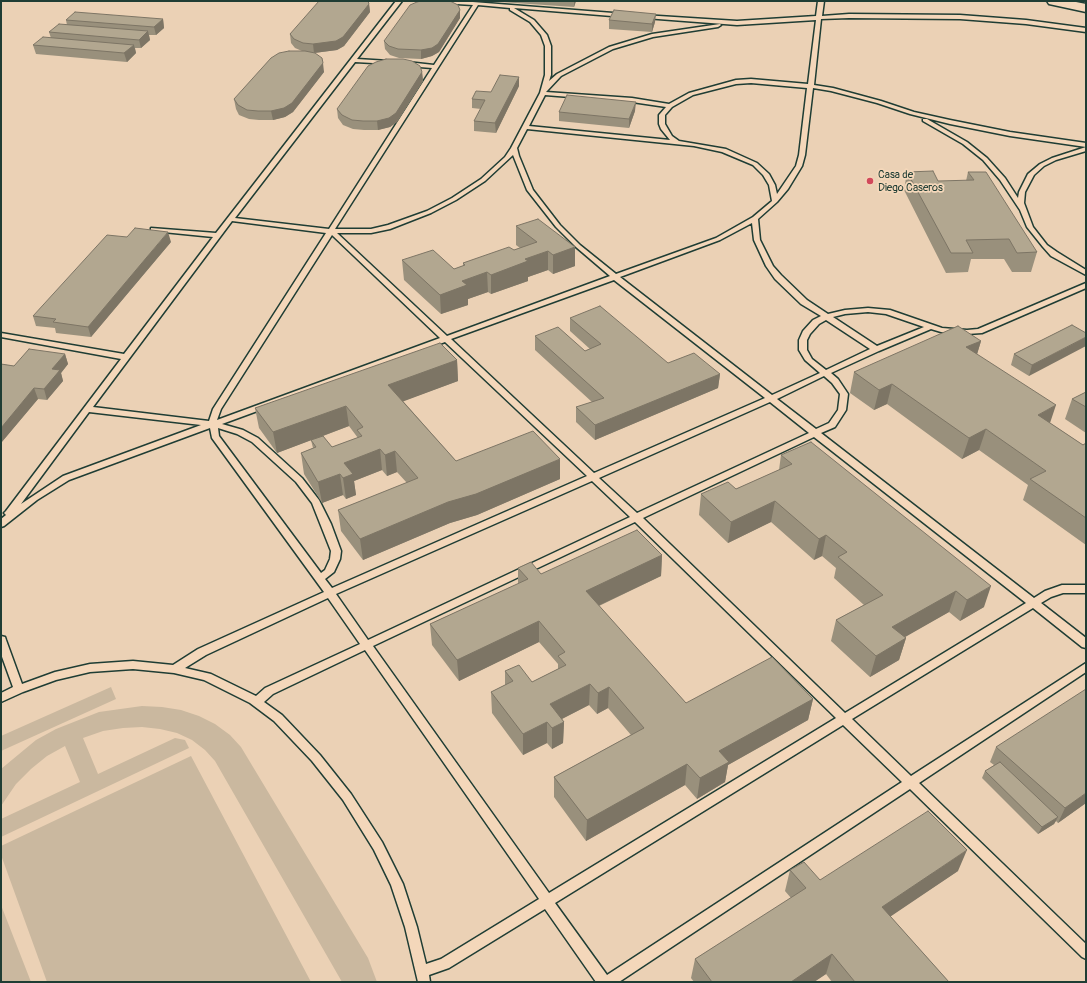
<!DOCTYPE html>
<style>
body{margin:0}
#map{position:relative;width:1087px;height:983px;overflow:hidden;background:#ebd1b5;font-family:Pangolin,sans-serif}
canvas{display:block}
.frame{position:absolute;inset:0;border:2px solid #1f3d34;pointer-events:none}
</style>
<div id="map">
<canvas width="1087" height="983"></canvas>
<div class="frame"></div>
</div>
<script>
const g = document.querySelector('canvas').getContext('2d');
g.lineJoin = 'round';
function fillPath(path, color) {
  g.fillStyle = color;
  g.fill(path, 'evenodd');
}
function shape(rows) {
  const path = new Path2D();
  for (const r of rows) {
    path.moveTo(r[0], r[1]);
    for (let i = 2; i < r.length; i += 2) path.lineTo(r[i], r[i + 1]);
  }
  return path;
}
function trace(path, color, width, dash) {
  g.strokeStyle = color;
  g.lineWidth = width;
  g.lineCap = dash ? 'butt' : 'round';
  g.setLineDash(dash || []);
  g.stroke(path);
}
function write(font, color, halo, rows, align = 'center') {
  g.font = font + ' Pangolin,sans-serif';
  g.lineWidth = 3.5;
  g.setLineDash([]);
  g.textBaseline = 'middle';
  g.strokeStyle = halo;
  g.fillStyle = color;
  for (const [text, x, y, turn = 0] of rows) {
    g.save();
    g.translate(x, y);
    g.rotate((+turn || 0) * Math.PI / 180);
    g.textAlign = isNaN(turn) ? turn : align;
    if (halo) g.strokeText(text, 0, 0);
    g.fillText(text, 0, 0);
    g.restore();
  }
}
fillPath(shape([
 [111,687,116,699,1,751,1,736],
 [142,706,162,707,181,710,199,716,215,724,230,735,241,747,368,958,377,982,342,982,215,761,205,750,192,740,177,733,160,729,142,727,123,728,103,731,83,738,98,774,175,738,185,740,189,748,1,837,1,819,80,782,65,746,47,756,31,769,16,784,1,806,1,769,36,740,56,729,99,712],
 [191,756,311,982,47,982,1,855,1,846],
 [1,905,31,982,1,982]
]), '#cab89f');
const lane = shape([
 [396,1,402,1,357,59,389,61,391,62,391,64,355,62,235,218,329,229,432,68,407,66,404,64,407,62,434,65,473,5,440,3,437,1,460,1,626,14,626,16,624,17,514,8,534,20,547,35,551,46,551,75,549,81,557,74,609,47,652,34,720,24,721,25,718,27,653,37,613,49,561,76,546,92,632,98,669,104,689,93,736,80,751,79,808,84,816,20,737,25,645,18,643,17,643,15,737,21,816,16,818,1,824,1,822,16,849,14,960,15,1026,20,1086,28,1086,32,1026,24,960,19,849,18,821,19,814,85,833,88,881,101,914,112,950,120,1010,132,1086,143,1086,147,1010,136,950,124,910,114,877,103,831,91,813,88,805,155,802,166,788,189,777,202,758,219,760,240,773,266,781,275,807,300,828,314,845,310,868,308,890,310,942,328,967,330,978,329,1086,283,1086,288,982,333,967,334,941,332,931,329,879,351,831,373,838,379,848,394,846,410,835,427,821,433,1034,598,1045,591,1062,585,1086,585,1086,593,1063,593,1051,597,1041,603,1086,638,1086,648,1082,647,1033,608,852,719,911,776,1086,663,1086,672,919,783,1086,944,1086,959,1082,957,910,789,619,982,596,982,545,909,449,968,429,975,430,982,418,982,405,927,391,885,374,850,343,800,312,761,274,721,250,703,204,680,174,673,133,669,90,672,56,680,23,692,1,702,1,693,13,687,1,654,1,636,5,637,6,640,22,684,55,672,90,664,133,661,173,665,198,649,324,592,212,438,210,428,69,480,37,500,4,526,1,527,1,519,6,515,4,513,6,511,121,359,1,337,1,333,124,354,213,237,153,231,151,230,151,228,216,233,396,1],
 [478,5,510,8,510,10,530,22,541,35,545,46,545,75,540,93,511,148,505,157,481,179,452,198,427,211,388,225,371,229,335,229,478,5],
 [751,83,807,88,799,155,796,166,777,194,775,185,769,174,757,163,726,149,679,141,672,136,665,124,665,115,672,107,693,95,736,84,751,83],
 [545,95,632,102,666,107,659,115,659,124,661,129,670,140,529,126,545,95],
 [527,129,694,146,722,152,753,165,763,175,769,185,772,201,753,217,716,238,616,274,580,245,560,225,533,190,519,156,517,148,527,129],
 [513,155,527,190,556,227,576,247,610,276,447,336,337,233,371,233,390,229,431,213,456,200,485,181,513,155],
 [232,221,326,233,213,409,209,421,93,407,232,221],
 [752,223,754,240,766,266,775,279,801,304,821,316,813,320,803,331,799,340,799,350,805,360,820,373,772,395,620,277,720,240,752,223],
 [332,235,440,338,217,420,221,409,332,235],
 [614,280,765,398,594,473,451,339,614,280],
 [868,312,886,314,924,327,877,346,833,317,845,314,868,312],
 [826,320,870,349,826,370,812,359,807,350,807,340,810,334,819,324,826,320],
 [445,342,587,476,332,588,325,579,334,572,340,559,341,551,331,524,319,500,302,478,258,438,243,430,222,424,445,342],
 [824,376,832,383,840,394,838,410,829,423,816,429,777,399,824,376],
 [770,402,809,433,637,513,599,478,770,402],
 [89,412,201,425,63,476,21,504,89,412],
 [218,428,237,434,252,442,296,482,312,503,331,551,330,559,325,570,321,573,219,436,218,428],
 [814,437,1026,603,845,713,643,518,814,437],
 [592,481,630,517,368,640,336,594,592,481],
 [635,522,836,718,549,893,373,646,635,522],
 [328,598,360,644,265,688,256,696,211,674,185,668,206,655,328,598],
 [365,650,539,899,441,959,426,964,417,927,403,884,382,842,351,794,320,755,282,715,264,702,273,694,365,650],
 [843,725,902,782,607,975,555,903,843,725],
 [923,119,927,119,967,142,987,158,1005,178,1018,198,1019,192,1028,174,1040,164,1052,158,1086,147,1086,151,1056,160,1044,166,1034,175,1025,192,1024,203,1033,227,1047,245,1057,252,1086,270,1086,275,1051,256,1043,247,1027,227,1020,210,1000,180,983,160,963,144,923,121,923,119]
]);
const secondary = shape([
 [1047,1,1071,1,1086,4,1086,12,1049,4,1047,1]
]);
trace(lane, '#1f3d34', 3);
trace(secondary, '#1f3d34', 3);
fillPath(lane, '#f4d7ba');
fillPath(secondary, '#f4d7ba');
fillPath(shape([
 [501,1,576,1,574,7,501,2],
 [369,4,370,12,344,46,337,50,314,53,324,72,293,112,285,117,273,120,259,120,249,119,239,115,236,109,234,99,302,51,295,48,291,43,290,34],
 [460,10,460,18,439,52,432,56,421,59,399,58,390,55,385,49,384,41],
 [163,19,164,28,156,35,149,35,150,40,141,48,135,48,136,53,127,62,36,54,33,45,51,38,49,32,67,25,66,20],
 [609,20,655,22,652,32,609,29],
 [422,72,423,81,397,122,390,127,378,130,364,130,353,129,343,125,338,118,337,109],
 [519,77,519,86,496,133,474,131,474,121,481,109,472,108,472,99,491,92],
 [635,111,629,128,559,121,559,112],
 [907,172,938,181,966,181,968,172,1037,252,1031,272,1012,272,1004,259,971,259,968,272,946,273,904,190],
 [516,226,575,247,575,266,553,274,548,270,528,277,528,281,491,294,488,292,468,299,468,305,441,314,404,280,402,260,454,269,463,266,463,263,514,250,520,248,516,245],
 [171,242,91,337,56,333,55,328,36,326,33,316],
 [570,318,668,363,720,374,718,388,595,440,576,422,576,407,592,402,535,350,535,336,585,351,590,349,570,331],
 [1072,325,1029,376,1011,365,1014,354],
 [981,341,977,354,1050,423,1083,445,1086,443,1086,545,1023,500,1028,485,979,450,962,459,887,404,874,410,850,393,854,372],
 [65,354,68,364,61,373,63,381,47,400,38,399,1,443,1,364,14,366],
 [457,360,458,381,403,401,456,461,560,479,477,515,450,523,363,560,341,531,338,510,407,483,397,472,387,476,382,470,354,481,356,495,346,499,343,495,322,503,304,474,301,453,313,448,311,440,277,453,259,428,255,408],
 [349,426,358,438,332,447,323,436],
 [1086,392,1086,433,1065,419,1072,399],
 [781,455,984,607,960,621,949,612,904,637,906,638,899,660,870,677,831,641,836,620,864,605,834,578,836,568,822,556,814,560,771,522,728,543,699,515,701,494,736,489,779,470],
 [662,555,661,576,599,606,686,703,813,699,808,720,728,765,725,782,697,799,685,785,586,841,554,797,554,777,631,735,608,708,597,714,589,705,562,719,564,722,563,743,552,749,547,743,523,755,492,713,491,692,505,685,505,671,532,682,558,669,558,664,539,642,459,681,432,645,430,624,518,584,518,568,541,574],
 [996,747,1086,803,1058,823,1056,821,1054,824,1038,834,982,778,985,771,994,765,990,762],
 [790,870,820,880,958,871,890,916,949,982,832,982,826,974,814,982,694,982,691,978,695,959,791,898,785,891]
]), '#99907c');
fillPath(shape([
 [574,1,576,1,574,7],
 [369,4,370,12,344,46,337,50,314,53,313,44],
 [460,10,460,18,439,52,432,56,421,59,421,50],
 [656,14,655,22,652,32,652,24],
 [163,19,164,28,156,35,154,27],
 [148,31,150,40,141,48,139,40],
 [134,45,136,53,127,62,124,53],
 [323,63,324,72,293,112,285,117,273,120,271,111],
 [422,72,423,81,397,122,390,127,378,130,377,121],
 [519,77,519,86,496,133,495,123],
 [636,102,635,111,629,128,629,119],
 [168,232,171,242,91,337,88,327],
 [575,247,575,266,553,274,553,255],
 [548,251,548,270,528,277,528,281,491,294,491,275,525,259],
 [487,272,488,292,468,299,468,305,441,314,440,295,462,281],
 [1086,337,1086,346,1029,376,1032,365],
 [981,341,975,361,966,347],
 [65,354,68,364,61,373,63,381,47,400,44,389,52,369],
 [457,360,458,381,391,406,388,385],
 [720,374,718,388,595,440,595,425],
 [892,384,887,404,874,410,879,390],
 [34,388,38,399,1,443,1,428],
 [1056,405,1049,426,1038,415],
 [346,406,349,426,277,453,273,432],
 [986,429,979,450,962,459,969,438],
 [380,449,382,470,354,481,356,495,346,499,343,478,344,463],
 [395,451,397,472,387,476,385,455],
 [560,459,560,479,477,515,450,523,363,560,360,539,448,502],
 [340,474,343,495,322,503,318,482],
 [775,501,771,522,728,543,731,522],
 [826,535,822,556,814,560,819,539],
 [662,555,661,576,585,612,586,591],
 [991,586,984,607,960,621,967,600],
 [956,591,949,612,886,648,892,627],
 [539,621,539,642,459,681,457,660],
 [906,638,899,660,870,677,876,656],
 [590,684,589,705,550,725,550,704],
 [609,687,608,708,597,714,598,693],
 [813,699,808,720,728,765,725,782,697,799,700,778,719,751],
 [547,722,547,743,523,755,523,734],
 [564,722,563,743,552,749,552,728],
 [687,764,685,785,586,841,587,820],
 [1086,793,1086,803,1058,823,1065,808],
 [1058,817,1054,824,1038,834,1042,827],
 [967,850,958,871,875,927,882,907],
 [832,954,826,974,814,982,791,982]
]), '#7d7565');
const building = shape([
 [319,1,368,1,369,4,343,37,336,41,313,44,303,43,294,39,290,34,319,1],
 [421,1,450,1,458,5,460,10,438,44,432,48,421,50,398,49,389,46,384,41,410,5,417,2,421,1],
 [614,10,656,14,652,24,609,20,614,10],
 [75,12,163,19,154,27,66,20,75,12],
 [59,24,148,31,139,40,49,32,59,24],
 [43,37,134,45,124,53,33,45,43,37],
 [289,51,305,51,315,53,322,58,323,63,292,103,284,108,271,111,258,111,247,110,238,105,234,99,271,58,279,53,289,51],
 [386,59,403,59,412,61,420,66,422,72,396,113,389,118,377,121,363,121,352,120,342,115,337,109,368,66,376,62,386,59],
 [500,75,519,77,495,123,474,121,485,100,472,99,476,91,491,92,500,75],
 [567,95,636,102,629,119,559,112,567,95],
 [933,171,938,181,974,180,968,172,986,172,1037,252,1017,253,1009,239,966,240,973,253,951,253,907,172,933,171],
 [538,219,575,247,553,255,548,251,525,259,528,261,491,275,487,272,462,281,467,285,440,295,402,260,433,250,454,269,465,265,463,263,509,247,514,250,537,242,516,226,538,219],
 [135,228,168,232,88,327,53,322,56,319,33,316,107,235,127,237,135,228],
 [600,306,668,363,694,353,720,374,595,425,576,407,604,398,535,336,558,327,585,351,601,344,570,318,600,306],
 [1072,325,1086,333,1086,337,1032,365,1014,354,1072,325],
 [958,326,981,341,966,347,1056,405,1038,415,1083,445,1086,443,1086,518,1030,479,1046,471,986,429,969,438,892,384,879,390,854,372,958,326],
 [440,343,457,360,388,385,456,461,533,431,560,459,476,494,448,502,360,539,338,510,418,478,395,451,385,455,380,449,344,463,353,474,343,478,340,474,318,482,301,453,316,447,311,440,323,436,332,447,362,436,357,430,363,427,346,406,273,432,255,408,440,343],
 [29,349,65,354,52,369,60,370,44,389,34,388,1,428,1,364,14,366,29,349],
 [1086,392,1086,407,1072,399,1086,392],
 [811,442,991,586,967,600,956,591,892,627,906,638,876,656,836,620,883,595,838,557,847,552,826,535,819,539,775,501,731,522,701,494,728,482,736,489,792,464,781,455,811,442],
 [637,530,662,555,586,591,686,703,772,657,813,699,719,751,729,762,700,778,687,764,587,820,554,777,644,728,609,687,598,693,590,684,550,704,564,722,552,728,547,722,523,734,491,692,513,681,505,671,519,665,532,682,566,665,558,656,565,652,539,621,457,660,430,624,528,579,518,568,531,562,541,574,637,530],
 [1086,689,1086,793,1065,808,996,747,1086,689],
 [1000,762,1058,817,1042,827,985,771,1000,762],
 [928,811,967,850,882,907,949,982,855,982,832,954,791,982,712,982,695,959,806,888,790,870,804,862,820,880,928,811]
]);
fillPath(building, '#b2a790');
trace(building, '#7d7565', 1);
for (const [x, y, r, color] of [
 [870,181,4,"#d1495b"]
]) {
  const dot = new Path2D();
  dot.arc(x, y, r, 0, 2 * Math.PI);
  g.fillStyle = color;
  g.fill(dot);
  trace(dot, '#f4d7ba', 1.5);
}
write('11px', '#1f3d34', '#f4d7ba', [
 ["Casa de",878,175],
 ["Diego Caseros",878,188]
], 'left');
</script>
